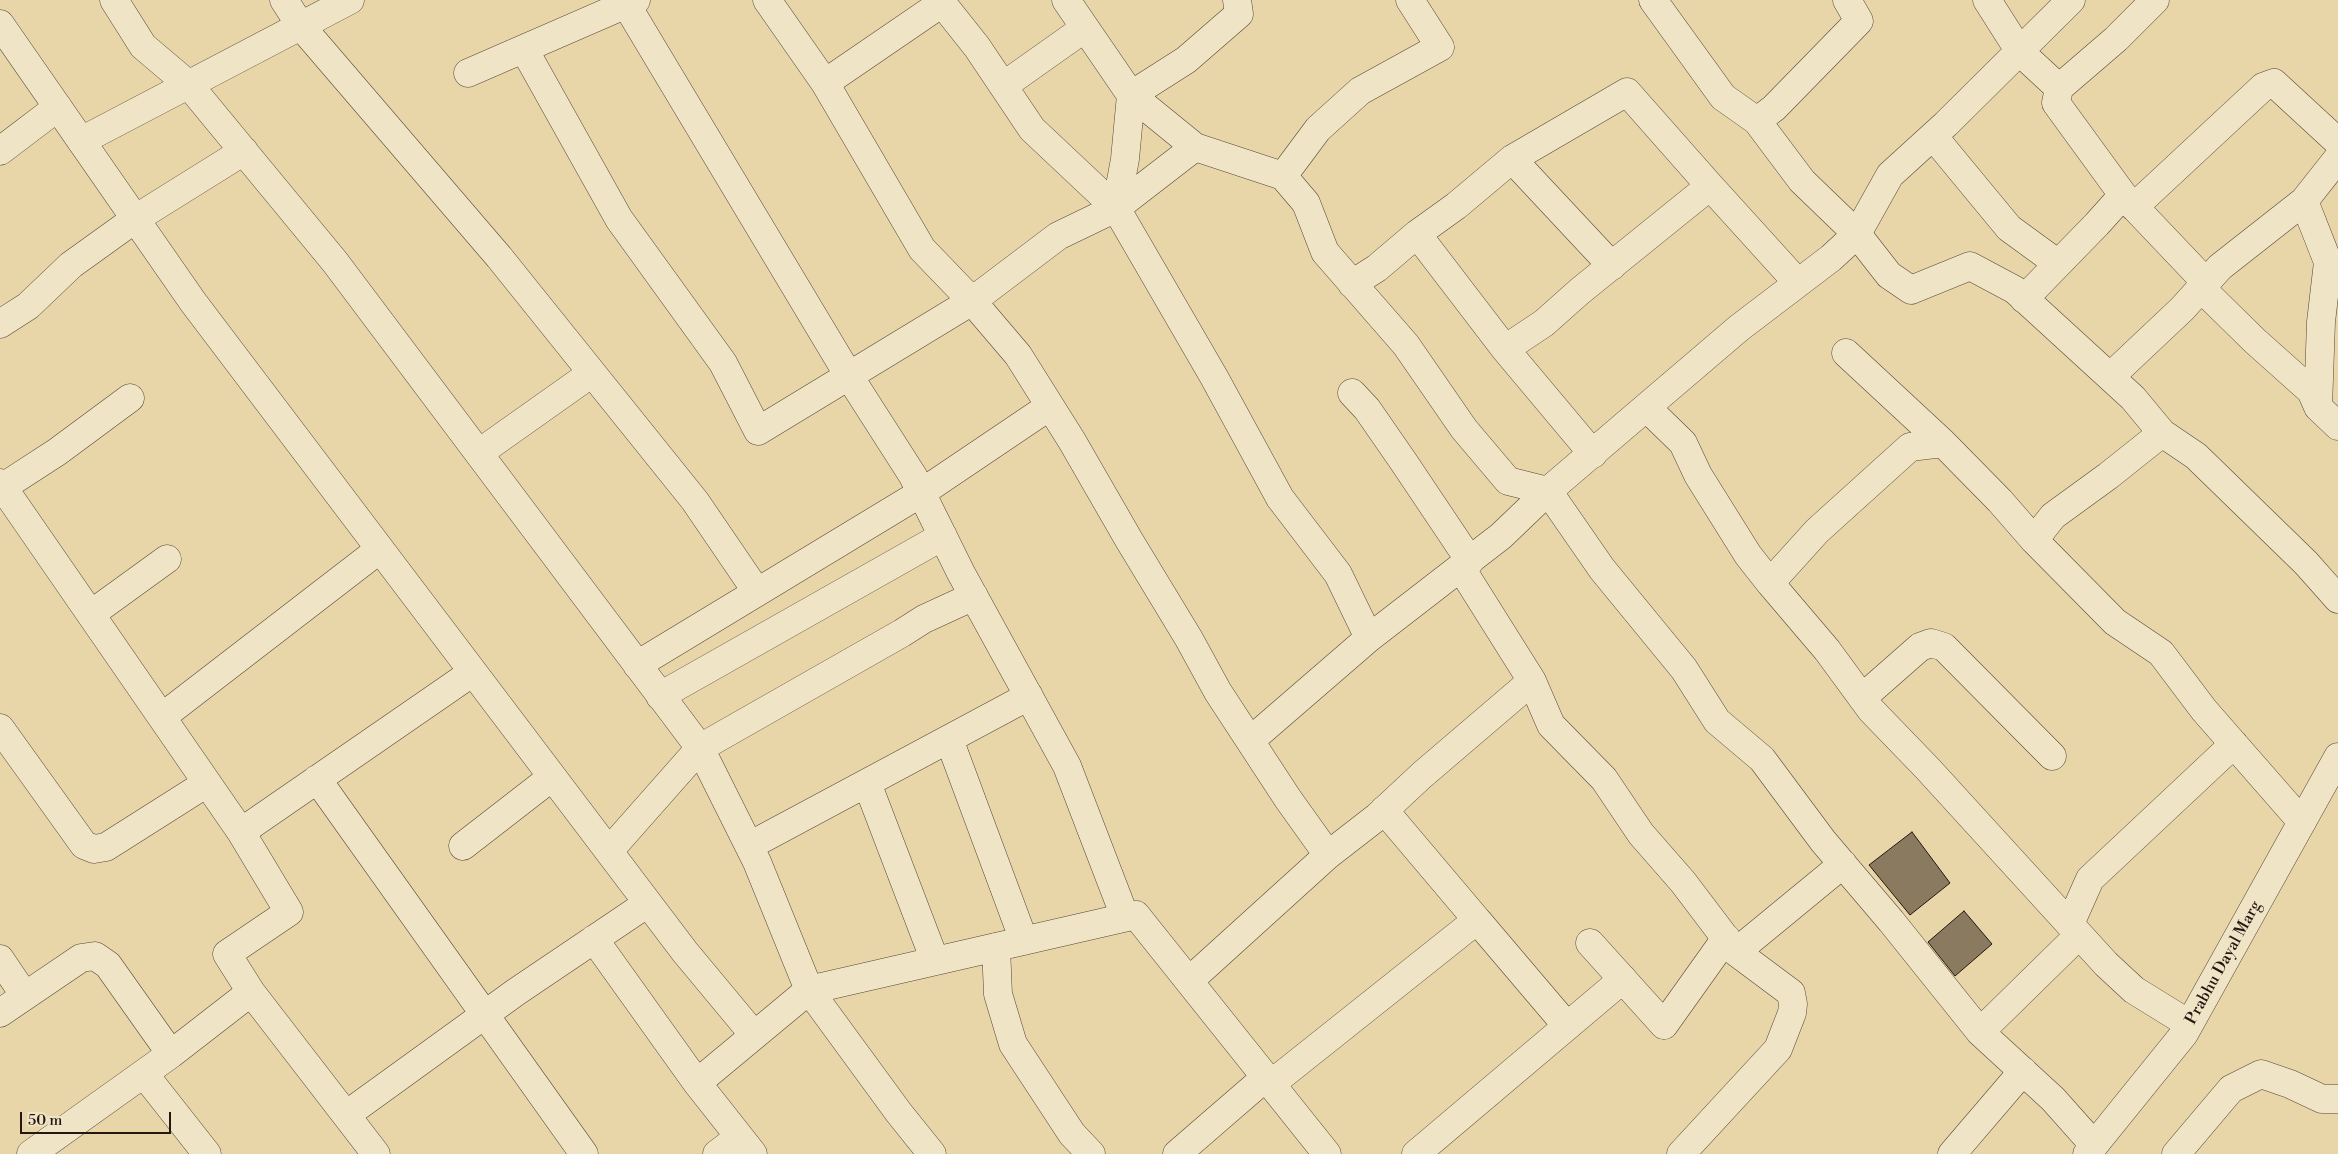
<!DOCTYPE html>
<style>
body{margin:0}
#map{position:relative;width:2338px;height:1154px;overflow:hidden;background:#e8d6a8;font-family:"Libre Bodoni",serif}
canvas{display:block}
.scale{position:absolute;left:20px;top:1112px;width:151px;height:22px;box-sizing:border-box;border:2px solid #241611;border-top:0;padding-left:6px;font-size:15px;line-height:18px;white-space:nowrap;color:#241611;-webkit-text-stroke:4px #f0e4c6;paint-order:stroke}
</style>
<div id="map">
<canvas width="2338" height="1154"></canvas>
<div class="scale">50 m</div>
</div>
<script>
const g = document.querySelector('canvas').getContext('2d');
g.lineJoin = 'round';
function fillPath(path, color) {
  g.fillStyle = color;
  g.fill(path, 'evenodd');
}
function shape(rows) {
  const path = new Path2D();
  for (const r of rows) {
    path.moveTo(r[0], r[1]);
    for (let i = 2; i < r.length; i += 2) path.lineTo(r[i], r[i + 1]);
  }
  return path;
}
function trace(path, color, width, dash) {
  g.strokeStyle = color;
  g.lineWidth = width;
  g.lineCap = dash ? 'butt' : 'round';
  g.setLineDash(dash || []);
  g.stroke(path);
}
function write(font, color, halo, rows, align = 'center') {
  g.font = font + ' "Libre Bodoni",serif';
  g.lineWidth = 5;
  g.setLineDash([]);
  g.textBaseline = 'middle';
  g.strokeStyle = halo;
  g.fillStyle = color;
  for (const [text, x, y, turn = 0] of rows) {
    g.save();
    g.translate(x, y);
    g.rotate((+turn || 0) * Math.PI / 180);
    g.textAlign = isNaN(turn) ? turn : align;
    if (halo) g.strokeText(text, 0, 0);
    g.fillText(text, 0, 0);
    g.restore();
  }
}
const building = shape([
 [1912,832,1950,883,1910,915,1869,865,1912,832],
 [1964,911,1992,944,1955,976,1928,942,1964,911]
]);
fillPath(building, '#8a7a60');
trace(building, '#241611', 1);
const minor = shape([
 [114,0,143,46,189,85,335,262,700,748,757,862,809,990,899,1113,932,1154],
 [284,0,300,25,499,257,695,501,757,592],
 [1066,0,1131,95,1195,147],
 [1653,0,1723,97,1757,121],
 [1847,0,1859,21,1774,108,1757,121,1802,181,1857,234,1890,175,1946,124,2071,0],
 [1987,0,2020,52,2059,88],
 [2155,0,2116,39,2059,88,2056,103,2123,195,2200,276,2201,288,2255,341,2311,391,2318,407,2338,426],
 [626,4,849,376,913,476,961,573,1067,766,1125,917],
 [0,24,193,302,685,952,754,1035],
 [524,49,619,219,723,363,758,431,972,301,922,249,825,83,767,0],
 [468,73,636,0],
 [825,83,942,3,977,47,1032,129,1116,208],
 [1003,86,1085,28],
 [1131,95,1186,60,1239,14,1237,0],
 [1933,136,2009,228,2057,263],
 [81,141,350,0],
 [0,151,58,107],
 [1512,159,1612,266],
 [1283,176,1318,129,1360,91,1440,47,1410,0],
 [2134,207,2263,87,2274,83,2338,142],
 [1116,208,1195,147,1283,176,1306,203,1325,252,1406,345,1464,429,1508,481,1548,491],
 [1116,208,1125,159,1131,95],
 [1417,234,1456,206,1512,159,1627,92,1710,186],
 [1352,284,1377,268,1417,234,1505,349,1544,323,1580,291,1710,186,1798,283],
 [2024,299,2097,224,2123,195],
 [0,324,28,306,71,265,135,219,244,151],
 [1505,349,1593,454],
 [1846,353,1943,443],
 [2111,376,2182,309,2220,267,2304,201],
 [1352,393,1367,409,1403,461,1470,561],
 [2318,407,2321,322,2328,262,2304,201,2338,158],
 [1647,408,1683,443,1698,475,1748,555,1770,583,1817,531,1910,447,1943,443,2000,501,2034,540],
 [2162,433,2196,456,2306,563,2338,599],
 [479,453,592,373],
 [0,483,241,832,473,672],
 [3,487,57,452,130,398],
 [1770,583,1827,650,1871,710,1928,769,2106,964,2134,990,2189,1024],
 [91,614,167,559],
 [637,665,921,493,1050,406],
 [1532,681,1551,725,1604,779,1641,834,1683,882,1736,952,1791,993,1793,1004,1792,1013,1778,1049,1681,1154],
 [660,696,943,536],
 [1862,698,1920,647,1931,643,1944,647,2052,756],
 [162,717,380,549],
 [0,728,84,845,94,849,106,847,207,783],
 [949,739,1024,941],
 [1251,740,1369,638,1501,536,1548,491],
 [317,779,584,1154],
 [867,783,935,961],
 [1384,810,1477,920],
 [241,832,289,912,227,954,251,992],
 [463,846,552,777],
 [749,846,1029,696],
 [609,851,700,748,902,633,924,619,974,596],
 [1328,855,1288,799,1218,692,1189,639,1129,540,1072,441,1018,355,972,301,1058,236,1116,208,1214,377,1280,498,1338,574,1369,638],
 [2070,924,2090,879,2234,744],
 [594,939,697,1083,753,1154],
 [1590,943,1664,1025,1726,938],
 [996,947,998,994,1013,1044,1072,1134,1091,1154],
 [1736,952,1843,864],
 [0,959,25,996],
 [1189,981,1328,855,1377,817,1422,775,1532,681,1461,568],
 [0,1013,81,958,95,956,108,965,171,1054,31,1154],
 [1980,1032,2079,935],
 [171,1054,251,992,376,1154],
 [144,1074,207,1154],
 [697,1083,809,990,1136,915,1327,1154],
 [1271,1084,1477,920,1567,1026],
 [346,1115,516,992,648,903],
 [2094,1145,2053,1099,1980,1032,1891,921,1823,841,1762,759,1717,721,1684,669,1602,569,1548,491,1739,328,1831,258,1857,234,1889,275,1911,290,1970,266,2015,290,2133,398,2162,433,2108,476,2053,516,2034,540,2115,622,2161,653,2204,710,2302,822],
 [717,1154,738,1138],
 [1177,1154,1266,1077],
 [1416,1154,1623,979],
 [1952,1154,2023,1071],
 [2087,1154,2184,1034,2338,757],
 [2176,1154,2231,1089,2261,1074,2290,1084,2322,1099,2338,1099]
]);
trace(minor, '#554637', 29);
trace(minor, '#f0e4c6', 28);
write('16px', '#241611', '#f0e4c6', [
 ["Prabhu Dayal Marg",2224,963,-61]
]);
</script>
